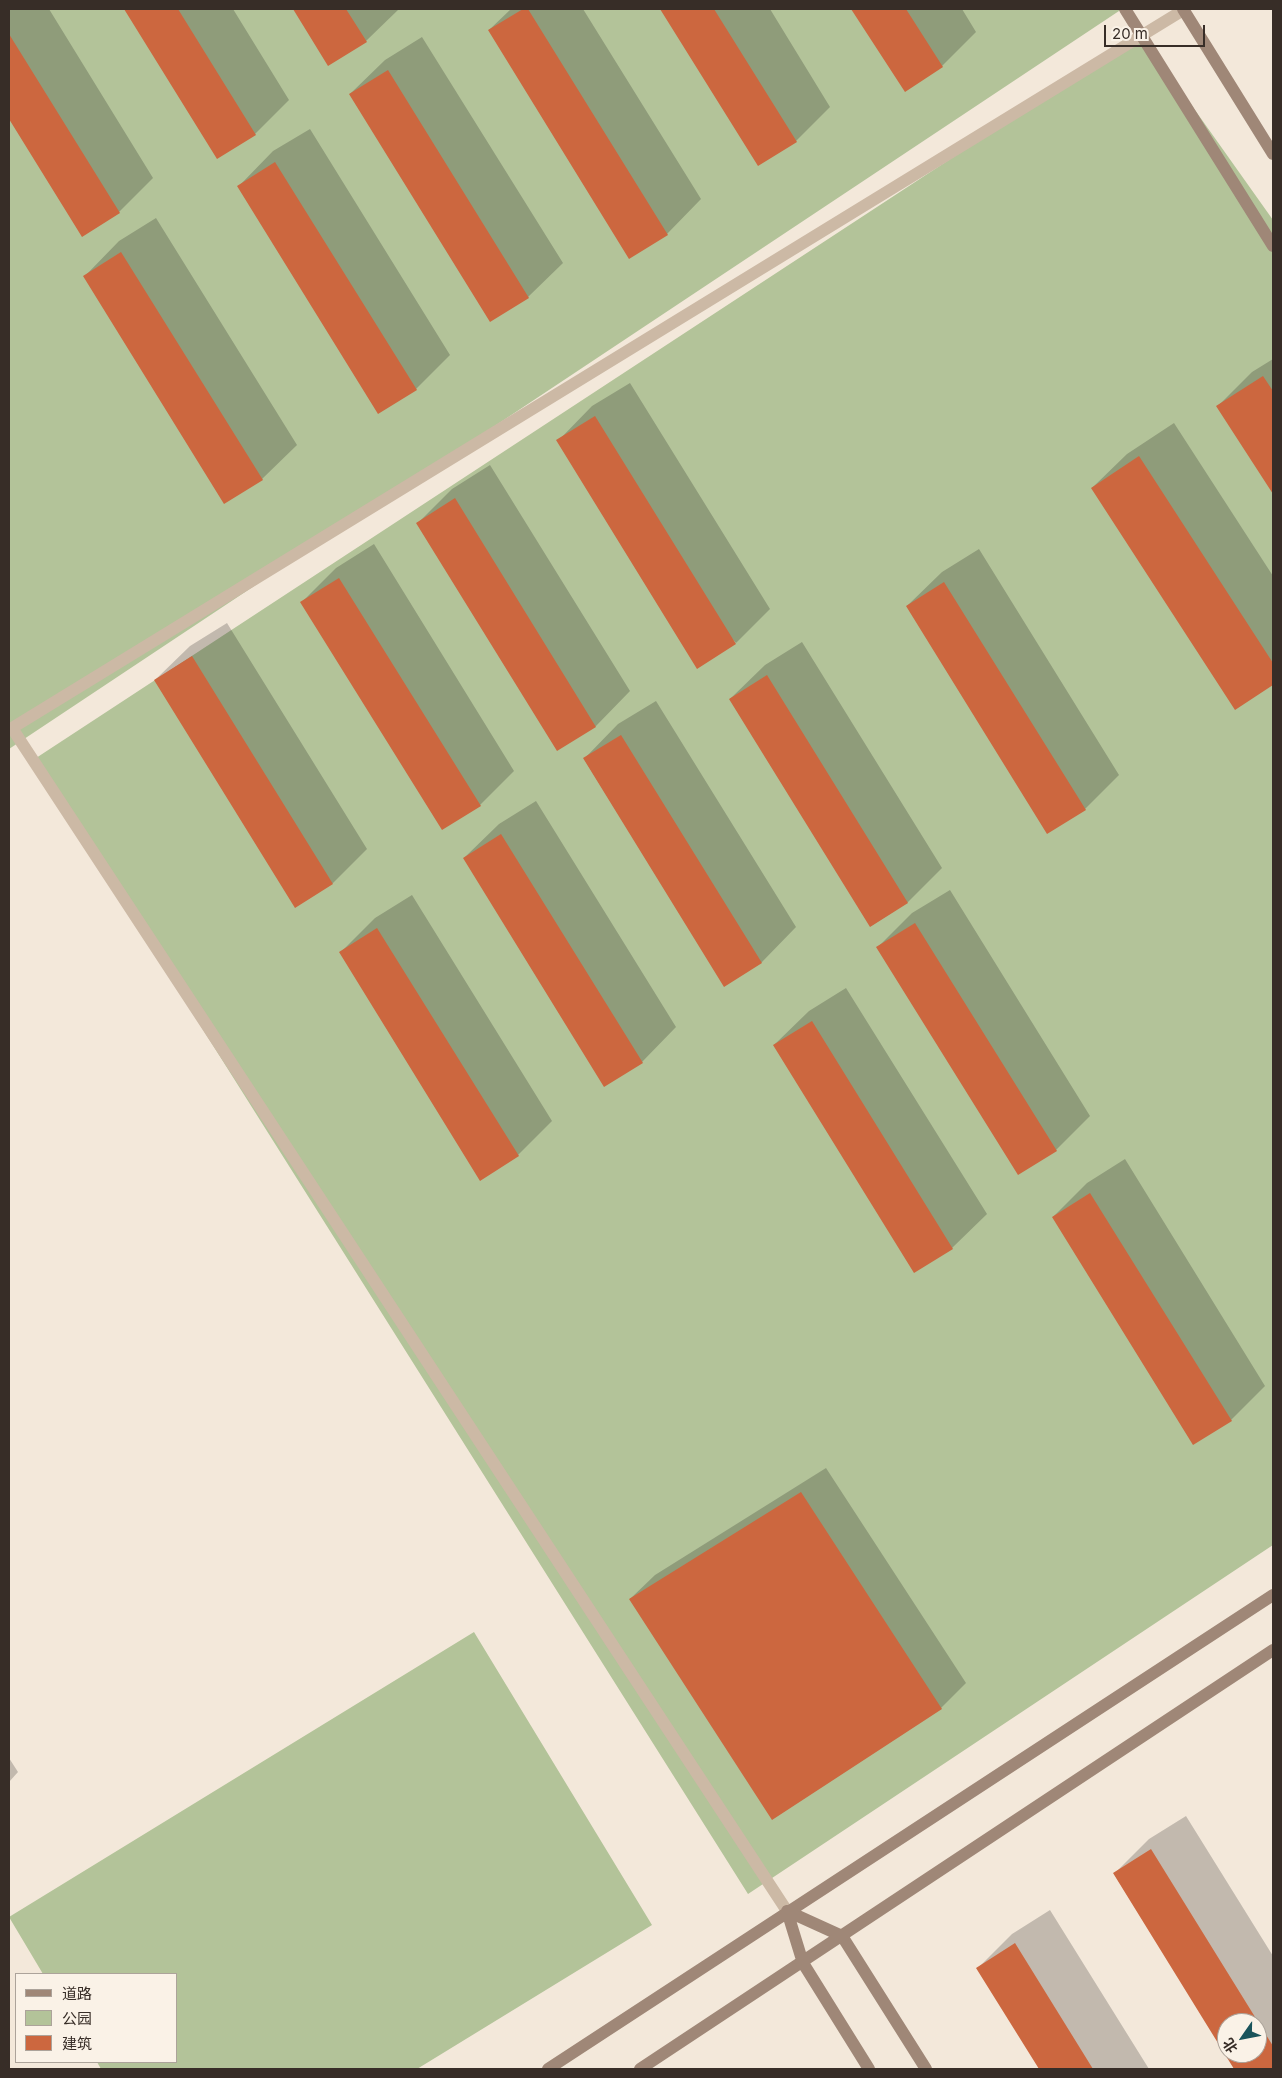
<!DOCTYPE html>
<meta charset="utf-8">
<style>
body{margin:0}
#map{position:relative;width:1282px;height:2078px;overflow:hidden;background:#f3e8da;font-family:Inter,"Noto Sans SC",sans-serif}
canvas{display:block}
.frame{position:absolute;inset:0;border:10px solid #372d27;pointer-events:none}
.legend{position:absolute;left:15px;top:1973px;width:162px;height:90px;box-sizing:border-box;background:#faf2e7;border:1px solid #aca39a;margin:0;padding:6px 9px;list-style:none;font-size:15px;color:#372d27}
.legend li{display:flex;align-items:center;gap:10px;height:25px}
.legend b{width:25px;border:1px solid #aca39a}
.north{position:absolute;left:1217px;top:2013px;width:50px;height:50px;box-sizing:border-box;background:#faf2e7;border:1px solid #aca39a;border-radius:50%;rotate:237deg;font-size:14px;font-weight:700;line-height:20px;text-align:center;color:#372d27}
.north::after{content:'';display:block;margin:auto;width:18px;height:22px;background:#1a545b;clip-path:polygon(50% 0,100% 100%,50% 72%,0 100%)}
.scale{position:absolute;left:1104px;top:25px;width:101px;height:22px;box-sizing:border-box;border:2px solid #372d27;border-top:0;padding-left:6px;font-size:15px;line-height:18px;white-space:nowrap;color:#372d27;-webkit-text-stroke:4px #faf2e7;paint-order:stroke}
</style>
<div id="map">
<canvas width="1282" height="2078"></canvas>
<div class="frame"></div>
<ul class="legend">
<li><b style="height:6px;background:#9f8777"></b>道路</li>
<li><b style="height:14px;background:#b3c399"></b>公园</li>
<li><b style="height:14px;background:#cc673f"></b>建筑</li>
</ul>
<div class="north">北</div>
<div class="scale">20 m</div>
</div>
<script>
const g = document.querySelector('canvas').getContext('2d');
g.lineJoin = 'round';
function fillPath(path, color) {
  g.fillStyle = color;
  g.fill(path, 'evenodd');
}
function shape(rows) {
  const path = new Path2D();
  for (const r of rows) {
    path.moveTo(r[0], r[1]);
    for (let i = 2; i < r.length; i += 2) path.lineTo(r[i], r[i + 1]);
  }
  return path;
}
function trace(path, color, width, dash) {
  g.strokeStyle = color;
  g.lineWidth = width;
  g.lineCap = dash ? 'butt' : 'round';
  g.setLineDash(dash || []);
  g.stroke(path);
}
fillPath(shape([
 [9,9,1122,9,9,749],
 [1141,34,1273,220,1273,1545,748,1894,33,760],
 [474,1632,652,1925,417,2069,101,2069,97,2062,176,2062,176,1974,43,1974,9,1917]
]), '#b3c399');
fillPath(shape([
 [9,9,49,9,153,178,119,212,82,235,9,117],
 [126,9,233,9,289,100,255,134,218,157],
 [294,9,399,9,366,41,329,64],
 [511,9,583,9,701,199,667,234,489,30],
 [662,9,770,9,830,107,796,141,758,164],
 [853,9,962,9,976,32,942,66,905,90],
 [422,37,563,263,528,297,350,94,385,60],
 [310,129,450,355,416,389,239,186,273,151],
 [156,218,297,445,262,479,85,276,119,241],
 [1273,359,1273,492,1218,406,1252,372],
 [630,383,770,609,736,643,558,441,592,406],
 [1174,423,1273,576,1273,683,1235,708,1092,488,1127,454],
 [490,465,630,691,596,726,558,749,418,523,452,489],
 [374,544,514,771,480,805,302,602,336,568],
 [979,549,1119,775,1085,809,907,606,942,572],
 [227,623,367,849,333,883,295,906,155,680,190,646],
 [802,642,942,868,908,902,871,926,730,699,765,665],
 [656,701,796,927,762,962,725,985,584,759,618,724],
 [536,801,676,1027,642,1062,464,858,499,824],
 [950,890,1090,1116,1056,1150,878,947,912,913],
 [412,895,552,1121,518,1155,341,952,375,918],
 [846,988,987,1214,952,1248,774,1045,809,1011],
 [1125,1159,1265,1386,1231,1420,1053,1217,1087,1183],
 [826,1468,966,1683,941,1708,630,1599,655,1575],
 [9,1758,18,1772,9,1782],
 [1186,1816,1273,1956,1273,2069,1236,2069,1114,1874,1149,1839],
 [1227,2023,1257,2023,1257,2053,1227,2053],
 [1050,1910,1149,2069,1041,2069,978,1968,1012,1934]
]), '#0003');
fillPath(shape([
 [124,9,178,9,256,135,217,159],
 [293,9,346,9,367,42,328,66],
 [523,9,528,9,668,235,629,259,488,30],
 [660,9,714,9,797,142,758,166],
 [851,9,906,9,943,67,905,92],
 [9,34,120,213,82,237,9,119],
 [388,70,529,298,490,322,349,94],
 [275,162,417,390,378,414,237,186],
 [121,252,263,480,224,504,83,276],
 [1263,376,1273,391,1273,494,1216,406],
 [595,416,736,644,697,669,556,440],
 [1139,456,1273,663,1273,685,1235,710,1091,488],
 [455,498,596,727,557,751,416,523],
 [339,578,481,806,442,830,300,602],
 [944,582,1086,810,1047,834,906,606],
 [192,656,333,884,295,908,154,680],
 [767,675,908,903,870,927,729,699],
 [621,735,762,963,724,987,583,758],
 [501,834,643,1063,604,1087,463,858],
 [915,923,1057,1151,1018,1175,876,947],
 [377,928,519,1156,480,1181,339,952],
 [812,1021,953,1249,914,1273,773,1045],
 [1090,1193,1232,1421,1193,1445,1052,1217],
 [801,1492,942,1709,772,1820,629,1599],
 [1151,1849,1273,2046,1273,2069,1234,2069,1113,1873],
 [1227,2023,1257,2023,1257,2053,1227,2053],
 [1015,1943,1093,2069,1039,2069,976,1968]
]), '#cc673f');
trace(shape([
 [787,1911,12,728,1185,9]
]), '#ccb9a5', 12);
trace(shape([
 [1125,9,1273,246],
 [1183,9,1273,154],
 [787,1911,842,1936,926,2069],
 [787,1911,803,1963,869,2069],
 [548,2069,1273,1595],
 [640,2069,1273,1650]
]), '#9f8777', 12);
</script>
